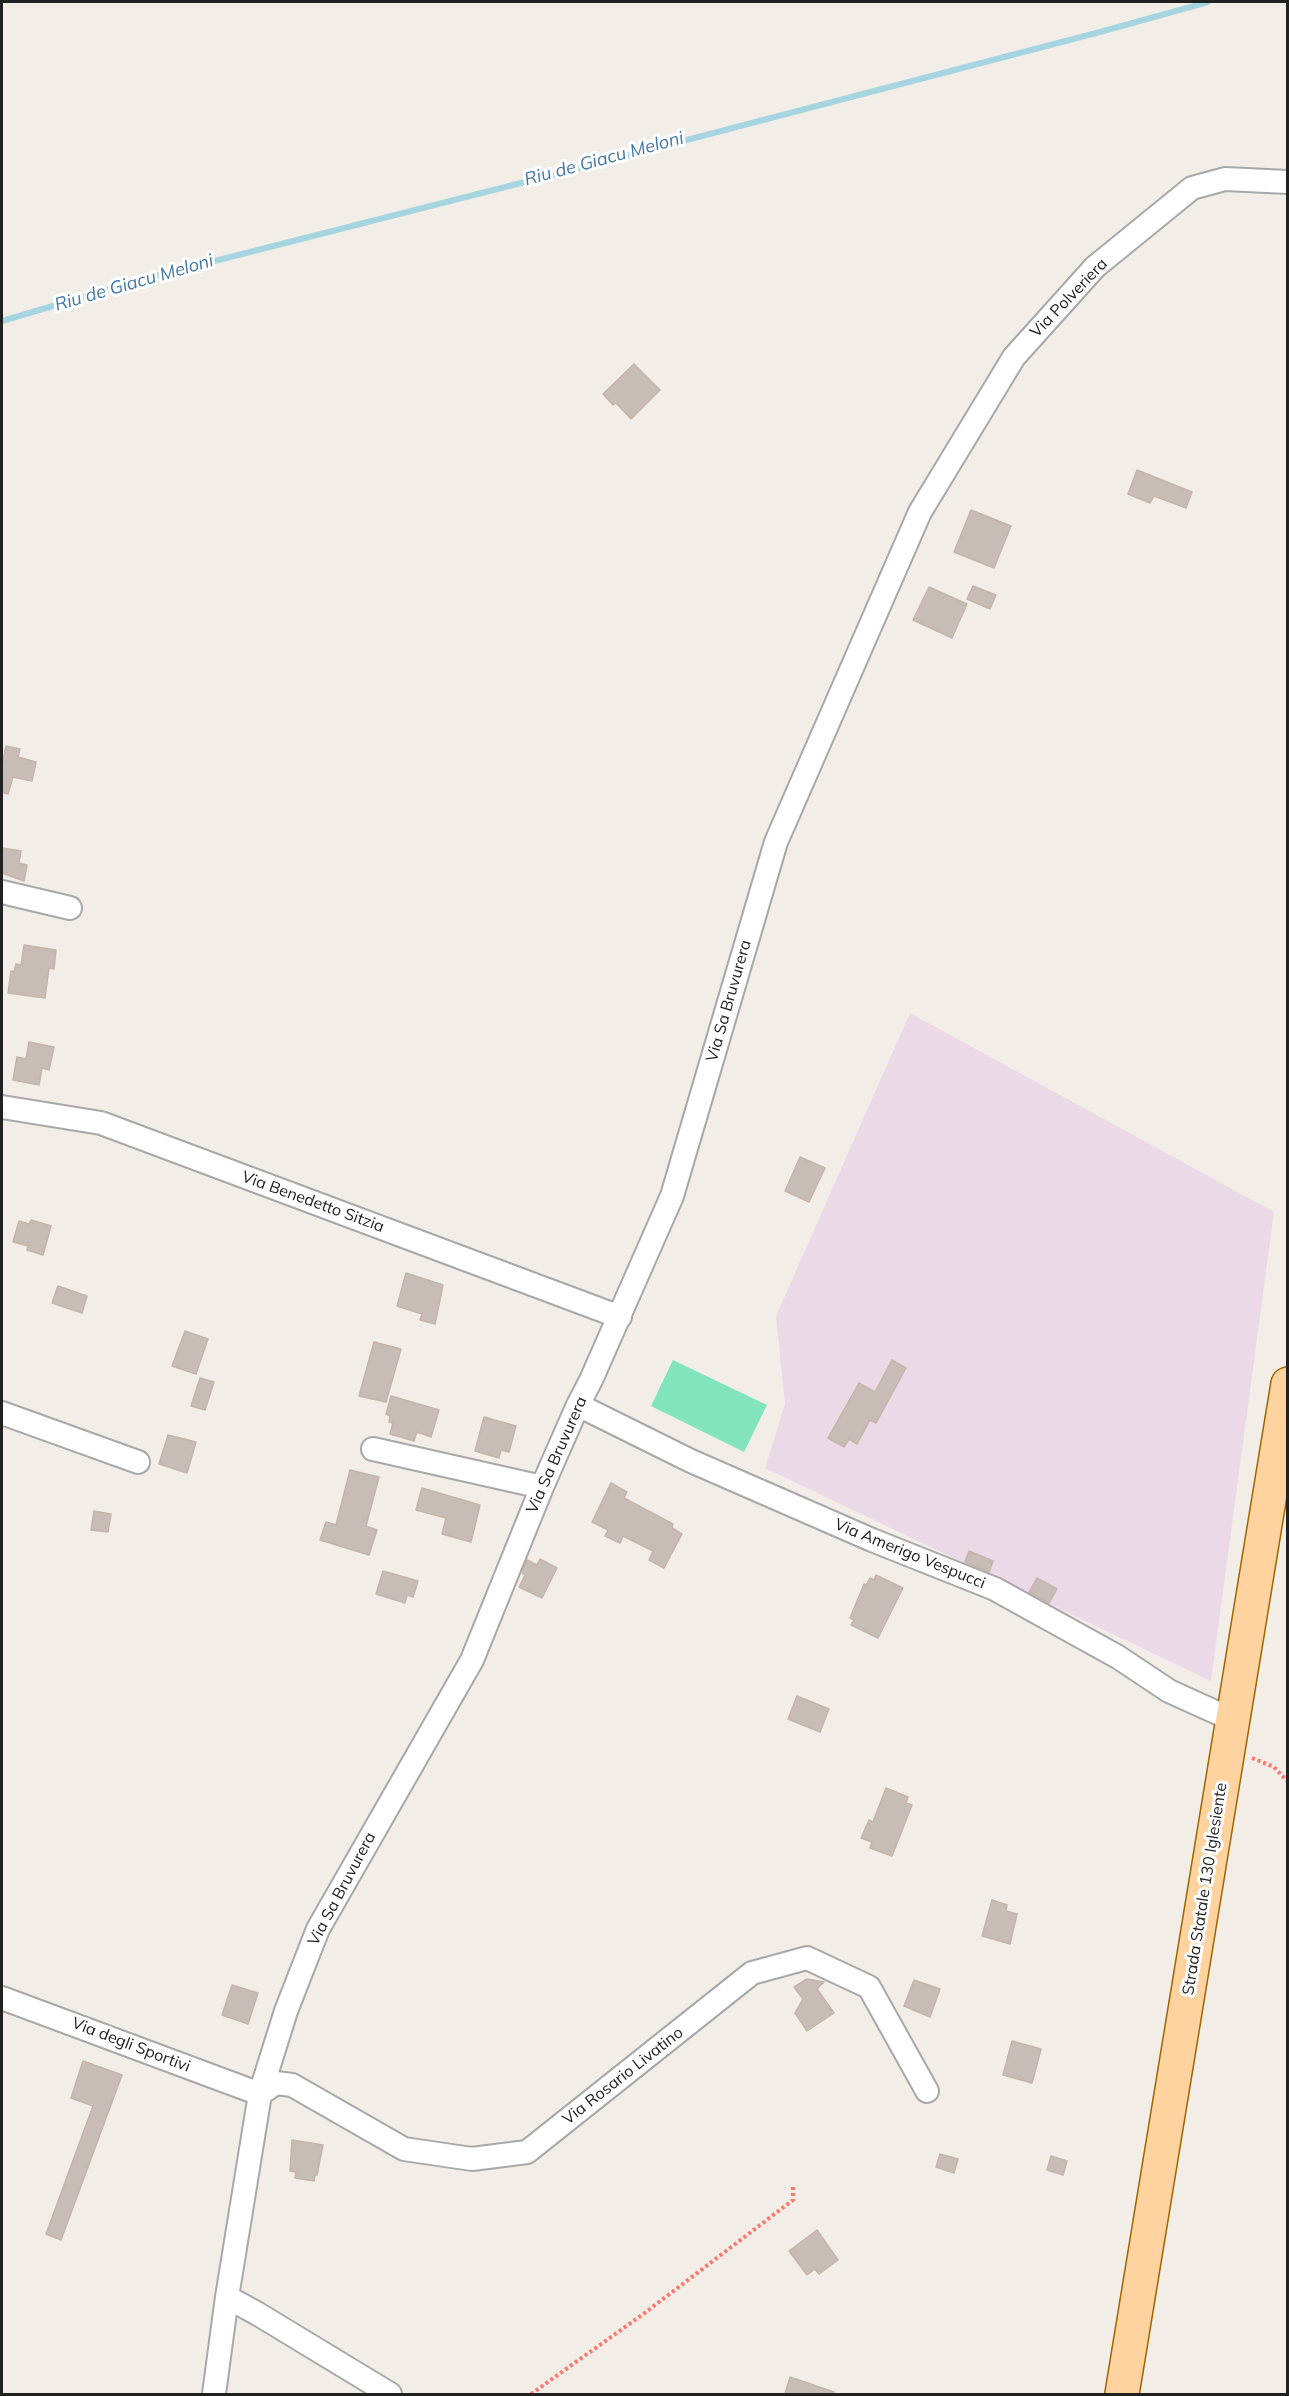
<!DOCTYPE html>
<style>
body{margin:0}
#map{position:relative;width:1289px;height:2396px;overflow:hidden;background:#f2eee7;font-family:Mulish,sans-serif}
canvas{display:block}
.frame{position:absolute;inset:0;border:3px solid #212121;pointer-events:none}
</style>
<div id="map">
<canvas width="1289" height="2396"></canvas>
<div class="frame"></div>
</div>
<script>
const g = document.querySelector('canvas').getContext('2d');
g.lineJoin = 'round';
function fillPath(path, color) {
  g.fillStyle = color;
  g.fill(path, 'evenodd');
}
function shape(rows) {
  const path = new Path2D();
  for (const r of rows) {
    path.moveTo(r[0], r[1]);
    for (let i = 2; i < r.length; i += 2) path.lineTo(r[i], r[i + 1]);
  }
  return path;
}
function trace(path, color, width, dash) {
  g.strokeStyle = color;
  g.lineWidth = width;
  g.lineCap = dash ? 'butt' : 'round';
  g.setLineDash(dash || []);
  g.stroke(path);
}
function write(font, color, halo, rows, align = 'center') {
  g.font = font + ' Mulish,sans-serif';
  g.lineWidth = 6;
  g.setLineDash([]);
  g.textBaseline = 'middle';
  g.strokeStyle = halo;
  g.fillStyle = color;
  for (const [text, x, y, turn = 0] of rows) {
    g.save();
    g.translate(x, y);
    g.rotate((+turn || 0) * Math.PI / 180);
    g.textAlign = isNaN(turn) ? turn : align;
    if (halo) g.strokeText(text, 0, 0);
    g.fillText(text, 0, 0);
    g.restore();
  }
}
fillPath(shape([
 [910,1013,1274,1212,1211,1681,765,1468,785,1404,776,1316]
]), '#ebd9e8');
fillPath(shape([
 [673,1360,767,1405,744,1452,651,1406]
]), '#82e4bc');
trace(shape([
 [2,321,144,279,568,171,1100,32,1208,2]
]), '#a6d5e1', 6);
const building = shape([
 [634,364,660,390,631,419,616,403,613,405,603,394,634,364],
 [1137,470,1192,492,1186,508,1154,496,1150,503,1128,494,1137,470],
 [971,510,1011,526,994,568,954,552,971,510],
 [973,586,996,595,990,609,967,599,973,586],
 [929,587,967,604,952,638,913,620,929,587],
 [6,746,20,749,18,757,36,762,32,781,13,777,8,794,2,792,2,766,6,746],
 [2,848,21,851,19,863,27,865,24,881,2,873,2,848],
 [24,945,56,950,54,969,49,968,45,998,8,993,11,971,14,972,16,964,21,965,24,945],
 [29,1042,54,1047,49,1070,42,1068,39,1085,13,1080,17,1057,26,1059,29,1042],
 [800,1157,825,1168,809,1202,785,1191,800,1157],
 [31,1220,51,1226,43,1255,27,1250,28,1246,13,1242,19,1221,29,1224,31,1220],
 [406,1273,443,1285,435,1324,420,1320,422,1314,397,1306,406,1273],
 [58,1286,87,1296,82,1313,52,1303,58,1286],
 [185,1331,208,1339,196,1374,172,1366,185,1331],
 [374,1342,401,1349,386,1402,359,1396,374,1342],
 [892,1360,906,1368,876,1423,870,1420,857,1444,849,1439,844,1447,828,1438,859,1383,875,1392,892,1360],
 [200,1378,214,1382,205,1410,191,1406,200,1378],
 [391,1396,439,1410,431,1437,417,1432,414,1441,390,1434,393,1423,389,1422,390,1416,386,1414,391,1396],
 [484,1417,516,1426,509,1452,501,1450,499,1458,475,1451,484,1417],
 [168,1435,196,1442,187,1473,159,1464,168,1435],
 [350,1470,379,1477,366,1526,377,1530,369,1555,320,1540,326,1522,336,1525,350,1470],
 [611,1483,627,1492,624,1498,673,1524,672,1528,682,1534,664,1568,649,1560,653,1551,623,1536,620,1543,605,1536,608,1530,592,1522,611,1483],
 [422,1488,480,1505,471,1542,442,1534,446,1518,416,1510,422,1488],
 [94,1511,111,1514,108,1532,91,1530,94,1511],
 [969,1551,993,1561,989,1572,965,1562,969,1551],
 [540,1559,557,1568,542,1598,519,1587,525,1575,522,1573,527,1560,537,1565,540,1559],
 [383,1571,418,1581,413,1597,407,1595,405,1603,376,1594,383,1571],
 [876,1575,903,1588,878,1638,851,1625,854,1620,850,1618,864,1584,866,1585,870,1578,874,1580,876,1575],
 [1037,1578,1057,1589,1049,1603,1029,1592,1037,1578],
 [797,1696,829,1709,820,1732,788,1719,797,1696],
 [886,1788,908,1797,906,1803,912,1805,892,1856,870,1848,872,1842,861,1838,869,1820,873,1822,886,1788],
 [992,1900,1007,1905,1006,1911,1017,1914,1010,1944,982,1936,992,1900],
 [807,1979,824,1982,817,1989,834,2013,807,2031,795,2013,803,1999,794,1987,807,1979],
 [914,1980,940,1989,930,2017,904,2006,914,1980],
 [232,1985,258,1993,248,2024,222,2015,232,1985],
 [1012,2041,1041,2049,1032,2083,1003,2075,1012,2041],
 [83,2061,122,2075,61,2240,46,2234,93,2106,71,2098,83,2061],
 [292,2140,323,2145,317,2175,315,2175,314,2181,295,2178,296,2172,290,2171,292,2140],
 [940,2154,958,2159,954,2173,936,2167,940,2154],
 [1051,2156,1067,2161,1063,2175,1047,2170,1051,2156],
 [817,2230,838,2260,819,2274,815,2269,807,2275,789,2251,817,2230],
 [790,2377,834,2392,834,2394,785,2394,790,2377]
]);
fillPath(building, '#c7bdb6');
trace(building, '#c5b4a9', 1.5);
const street = shape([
 [2,892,70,908],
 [2,1107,101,1123,620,1317],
 [578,1405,691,1461,872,1540,995,1589,1118,1657,1169,1691,1233,1720],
 [2,1413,138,1462],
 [373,1449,542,1487],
 [2,1998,260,2094,276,2083,292,2085,404,2149,472,2159,527,2152,752,1973,807,1958,869,1987,927,2091],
 [227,2297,258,2314,390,2394],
 [214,2394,227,2297,260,2094,286,2011,318,1929,472,1660,542,1487,578,1405,591,1380,672,1196,776,842,920,512,1014,357,1095,267,1192,188,1225,179,1288,182]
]);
const primary = shape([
 [1122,2394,1288,1384]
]);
trace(street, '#a8a8a8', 26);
trace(primary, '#9e6500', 36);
trace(shape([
 [1252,1758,1274,1767,1288,1782],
 [531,2394,642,2315,793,2200,793,2184]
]), '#ff766b', 4, [3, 3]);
trace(street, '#fff', 22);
trace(primary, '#ffd39f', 33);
write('16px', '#212121', '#fff', [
 ["Via Polveriera",1069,298,-46],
 ["Via Sa Bruvurera",729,1001,-74],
 ["Via Benedetto Sitzia",313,1202,20],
 ["Via Sa Bruvurera",557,1455,-66],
 ["Via Amerigo Vespucci",910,1554,22],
 ["Via Sa Bruvurera",342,1889,-62],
 ["Strada Statale 130 Iglesiente",1205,1889,-81],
 ["Via degli Sportivi",131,2045,21],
 ["Via Rosario Livatino",623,2076,-38]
]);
write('italic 18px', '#4277a6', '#fff', [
 ["Riu de Giacu Meloni",604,159,-15],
 ["Riu de Giacu Meloni",134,283,-16]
]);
</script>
